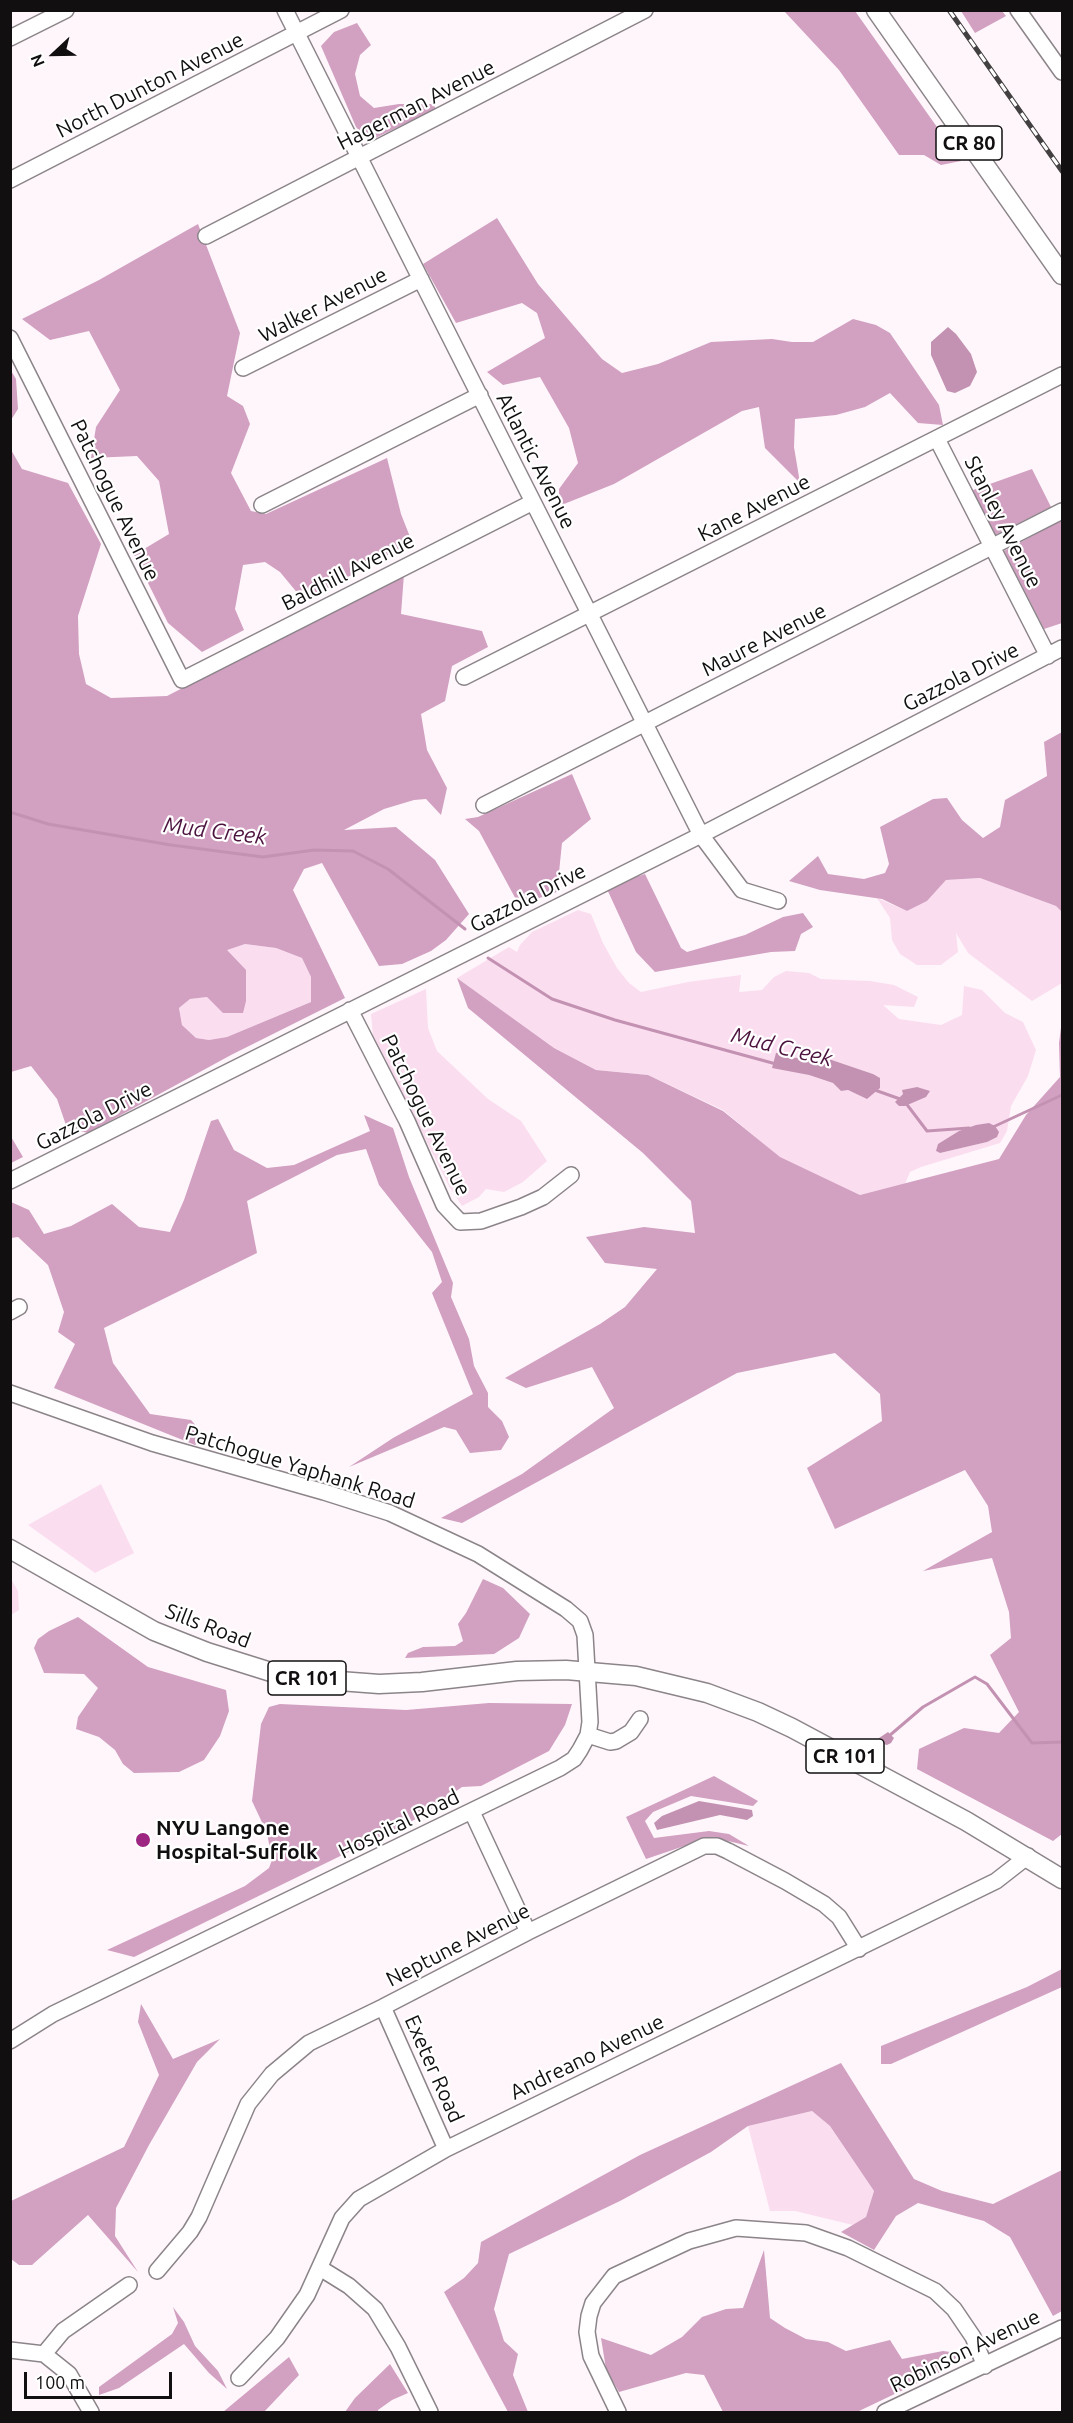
<!DOCTYPE html>
<style>
body{margin:0}
#map{position:relative;width:1073px;height:2423px;overflow:hidden;background:#fff6fb;font-family:Ubuntu,sans-serif}
canvas{display:block}
.frame{position:absolute;inset:0;border:12px solid #110f10;pointer-events:none}
.north{position:absolute;left:24px;top:24px;width:60px;height:60px;-webkit-text-stroke:4px #fff;paint-order:stroke;rotate:248deg;font-size:16px;font-weight:700;line-height:24px;text-align:center;color:#110f10}
.north::after{content:'';display:block;margin:auto;width:21px;height:27px;background:#110f10;clip-path:polygon(50% 0,100% 100%,50% 72%,0 100%)}
.scale{position:absolute;left:24px;top:2372px;width:148px;height:27px;box-sizing:border-box;border:3px solid #110f10;border-top:0;padding-left:8px;font-size:18px;line-height:21px;white-space:nowrap;color:#110f10;-webkit-text-stroke:4px #fff;paint-order:stroke}
</style>
<div id="map">
<canvas width="1073" height="2423"></canvas>
<div class="frame"></div>
<div class="north">N</div>
<div class="scale">100 m</div>
</div>
<script>
const g = document.querySelector('canvas').getContext('2d');
g.lineJoin = 'round';
function fillPath(path, color) {
  g.fillStyle = color;
  g.fill(path, 'evenodd');
}
function shape(rows) {
  const path = new Path2D();
  for (const r of rows) {
    path.moveTo(r[0], r[1]);
    for (let i = 2; i < r.length; i += 2) path.lineTo(r[i], r[i + 1]);
  }
  return path;
}
function trace(path, color, width, dash) {
  g.strokeStyle = color;
  g.lineWidth = width;
  g.lineCap = dash ? 'butt' : 'round';
  g.setLineDash(dash || []);
  g.stroke(path);
}
function write(font, color, halo, rows, align = 'center') {
  g.font = font + ' Ubuntu,sans-serif';
  g.lineWidth = 4.5;
  g.setLineDash([]);
  g.textBaseline = 'middle';
  g.strokeStyle = halo;
  g.fillStyle = color;
  for (const [text, x, y, turn = 0] of rows) {
    g.save();
    g.translate(x, y);
    g.rotate((+turn || 0) * Math.PI / 180);
    g.textAlign = isNaN(turn) ? turn : align;
    if (halo) g.strokeText(text, 0, 0);
    g.fillText(text, 0, 0);
    g.restore();
  }
}
fillPath(shape([
 [980,878,1056,906,1062,912,1062,983,1032,1001,968,953,956,933,958,952,941,965,917,965,900,954,892,940,890,918,877,898,907,911,927,901,946,880],
 [578,910,591,914,603,943,617,968,629,983,641,992,688,982,741,975,739,992,762,990,774,977,786,971,809,973,821,979,870,981,894,985,918,997,914,1007,883,1005,899,1019,941,1025,962,1015,964,986,982,990,1005,1013,1023,1022,1036,1050,1028,1076,1011,1106,1007,1131,1000,1143,921,1167,910,1172,905,1184,860,1195,779,1157,723,1110,648,1075,596,1070,554,1048,457,978,509,947,517,952,520,945,532,932],
 [781,1052,793,1058,820,1056,873,1074,866,1098,848,1090,841,1091,833,1083,809,1075,773,1067],
 [917,1087,926,1097,895,1103,903,1094,903,1090],
 [959,1131,987,1142,940,1153,936,1151],
 [245,944,276,948,302,958,311,977,311,1002,227,1037,209,1040,196,1038,182,1025,179,1008,190,999,207,997,223,1012,227,949],
 [426,989,428,1028,437,1051,488,1099,521,1121,547,1161,523,1182,504,1192,486,1189,479,1197,462,1206,449,1186,373,1036,371,1014],
 [101,1484,134,1553,95,1573,28,1525],
 [11,1579,18,1591,19,1610,11,1615],
 [812,2111,830,2126,874,2191,866,2218,853,2225,795,2211,770,2211,748,2126]
]), '#fbddf0');
fillPath(shape([
 [784,11,855,11,961,161,941,165,924,155,899,155,839,70],
 [961,11,1002,11,1006,16,975,33],
 [357,23,371,45,360,55,355,74,360,96,374,108,399,104,433,104,436,109,369,141,356,127,321,46,334,32],
 [497,218,538,284,602,359,622,373,658,364,711,342,772,339,792,342,813,342,853,319,876,325,890,333,939,405,943,425,918,423,890,393,865,407,836,415,795,419,794,447,800,483,765,448,759,407,742,411,614,484,559,506,559,489,578,463,569,428,540,377,503,385,487,372,545,338,537,313,522,303,456,323,423,264],
 [198,224,240,333,227,396,243,406,250,424,231,473,251,511,266,514,387,458,401,514,412,542,304,601,280,572,265,562,243,565,235,609,244,630,202,652,168,623,134,555,169,534,159,481,137,456,91,458,96,427,120,390,89,331,50,340,22,319,99,280],
 [10,369,16,379,18,409,11,420],
 [10,448,22,469,68,483,101,544,78,616,79,654,86,684,111,698,167,696,404,574,401,614,482,631,488,647,452,666,445,701,421,714,427,750,447,788,441,815,426,799,414,800,384,809,344,830,396,827,435,860,469,914,446,940,431,951,402,964,379,966,322,863,304,869,293,890,345,998,231,1055,88,1133,67,1128,57,1099,31,1066,11,1072],
 [245,944,276,948,302,958,311,977,311,1002,227,1037,209,1040,196,1038,182,1025,179,1008,190,999,207,997,223,1013,243,1013,246,1001,246,970,227,950],
 [1032,469,1051,507,993,536,973,490],
 [1062,520,1062,623,1044,629,1004,551],
 [1062,732,1062,912,1056,906,980,878,946,880,927,901,907,911,882,899,820,890,789,881,818,856,828,874,864,879,885,873,889,864,880,827,933,799,947,798,962,820,983,838,1000,827,1005,800,1047,776,1044,742],
 [572,774,591,819,562,843,557,892,519,905,479,831,465,819,478,817],
 [645,874,681,948,687,952,745,935,783,917,803,913,813,927,801,934,795,951,771,952,655,972,636,952,606,887],
 [457,978,554,1048,596,1070,648,1075,723,1111,780,1157,860,1195,999,1159,1026,1115,1060,1077,1059,1043,1062,1020,1062,1834,1053,1841,917,1769,919,1749,964,1728,999,1733,1019,1712,990,1655,1011,1638,1009,1612,992,1558,923,1571,992,1532,988,1506,965,1470,835,1529,807,1468,882,1421,880,1394,835,1353,737,1373,462,1523,441,1518,522,1474,614,1408,592,1367,526,1388,505,1378,600,1324,625,1307,657,1269,605,1263,586,1237,644,1227,695,1233,691,1201,643,1153,468,1008],
 [364,1115,393,1128,409,1177,453,1283,451,1297,469,1339,474,1366,488,1393,488,1407,502,1421,509,1437,501,1450,470,1453,456,1430,444,1427,349,1467,393,1438,473,1394,432,1293,442,1282,432,1252,379,1185,366,1149,337,1155,247,1201,257,1253,104,1328,113,1363,150,1414,191,1420,207,1438,195,1445,54,1388,75,1344,58,1332,64,1312,48,1265,18,1237,11,1238,11,1202,29,1210,44,1234,71,1226,112,1204,139,1227,170,1232,184,1200,211,1121,218,1119,234,1150,267,1168,294,1165,370,1131],
 [10,1135,23,1157,11,1163,10,1163],
 [483,1579,503,1588,530,1614,519,1638,494,1654,405,1658,408,1653,423,1647,455,1646,463,1641,458,1624,466,1613],
 [78,1617,148,1667,226,1690,229,1711,220,1736,204,1760,179,1772,134,1773,123,1764,115,1750,99,1737,76,1729,78,1717,98,1688,84,1674,44,1673,34,1648,38,1639,49,1631],
 [489,1703,572,1704,565,1725,549,1751,481,1786,462,1787,418,1818,134,1957,107,1950,245,1886,269,1868,272,1860,267,1833,252,1801,261,1724,269,1707,280,1704,406,1710],
 [714,1776,758,1801,753,1806,691,1796,653,1812,645,1821,654,1838,709,1831,729,1834,749,1846,711,1837,646,1859,626,1817],
 [1062,1969,1062,1987,891,2064,881,2064,881,2046,1027,1987],
 [141,2004,173,2059,220,2039,197,2062,149,2145,116,2208,115,2236,138,2272,88,2215,32,2265,19,2265,11,2259,11,2201,124,2147,159,2075,138,2022],
 [841,2063,914,2179,942,2191,993,2204,1062,2170,1062,2311,1053,2316,1010,2237,984,2221,918,2203,896,2216,874,2250,841,2232,866,2217,874,2191,830,2126,812,2111,748,2126,711,2152,620,2201,509,2254,494,2309,504,2341,518,2354,513,2375,528,2412,508,2412,444,2292,464,2278,478,2263,481,2242,640,2155],
 [764,2250,770,2318,785,2328,806,2339,828,2342,846,2351,890,2340,902,2359,943,2351,959,2353,949,2368,857,2412,723,2412,704,2375,686,2373,619,2392,606,2369,601,2338,651,2355,682,2337,702,2317,726,2309,743,2308],
 [173,2307,184,2322,195,2346,218,2371,227,2389,209,2373,184,2344,119,2388,99,2395,99,2387,172,2334,178,2323],
 [289,2357,299,2375,264,2412,223,2412],
 [390,2364,408,2393,392,2400,378,2410,378,2412,345,2412,355,2398]
]), '#d2a0c1');
fillPath(shape([
 [948,327,956,334,971,354,977,372,970,386,955,393,947,391,931,355,931,342],
 [781,1052,793,1058,820,1056,873,1074,880,1078,880,1088,867,1099,848,1090,841,1091,833,1083,809,1075,772,1068,776,1053],
 [917,1087,930,1091,926,1097,905,1106,899,1106,895,1102,903,1094,902,1090],
 [989,1123,995,1126,999,1132,997,1137,987,1142,940,1153,936,1151,938,1144,959,1131,976,1125],
 [888,1732,894,1738,891,1743,887,1745,880,1743,879,1738],
 [699,1801,752,1810,753,1816,747,1820,720,1815,657,1830,654,1823,662,1816]
]), '#c392b2');
trace(shape([
 [10,812,48,824,171,845,263,857,314,850,353,851,388,869,465,929],
 [488,958,552,999,615,1020,776,1064],
 [872,1089,900,1099],
 [905,1102,927,1131,969,1128],
 [993,1127,1062,1095],
 [889,1736,923,1707,975,1677,987,1684,1032,1743,1062,1742]
]), '#c392b2', 3);
const minor = shape([
 [285,10,701,835,742,890,778,901],
 [1018,10,1062,72],
 [10,38,66,10],
 [10,180,341,10],
 [206,236,645,10],
 [10,338,182,680,533,502],
 [243,368,421,279],
 [937,439,1048,656],
 [262,505,480,395],
 [464,677,1062,375],
 [484,805,1062,511],
 [350,1010,407,1121,444,1205,460,1222,481,1221,521,1207,543,1197,571,1175],
 [10,1181,701,835,1062,648],
 [10,1312,19,1307],
 [10,1393,152,1443,324,1492,390,1513,478,1554,566,1609,580,1621,585,1635,590,1722,588,1735,580,1750,574,1759,560,1768,53,2014,10,2041],
 [588,1735,610,1742,616,1741,631,1732,640,1719],
 [472,1812,528,1932],
 [383,2007,446,2149],
 [320,2268,349,2286,375,2309,398,2347,430,2412],
 [157,2271,190,2232,199,2217,248,2104,272,2074,309,2043,383,2007,528,1932,704,1846,717,1846,728,1851,785,1881,824,1904,839,1917,859,1949],
 [10,2350,44,2354,69,2374,91,2412],
 [44,2354,63,2331,129,2285],
 [239,2378,277,2338,307,2295,342,2218,359,2199,446,2149,996,1881,1028,1856],
 [618,2412,591,2356,587,2332,589,2316,593,2303,614,2276,689,2241,736,2228,806,2233,848,2248,935,2291,954,2309,973,2337,985,2366],
 [885,2412,1062,2328]
]);
const major = shape([
 [876,10,1062,275],
 [10,1549,154,1631,207,1652,274,1673,326,1680,379,1684,422,1682,517,1671,566,1670,636,1676,707,1693,758,1712,792,1728,966,1821,1062,1879]
]);
trace(minor, '#8b8489', 18);
trace(major, '#8b8489', 21);
trace(minor, '#fff', 15);
trace(major, '#fff', 18);
const rail = shape([
 [949,10,1062,171]
]);
trace(rail, '#434042', 5);
trace(rail, '#fff', 3, [9]);
for (const [x, y, r, color] of [
 [143,1840,8,"#9c2681"]
]) {
  const dot = new Path2D();
  dot.arc(x, y, r, 0, 2 * Math.PI);
  g.fillStyle = color;
  g.fill(dot);
  trace(dot, '#fff', 2);
}
for (const [x, y, w] of [
 [969,143,66],
 [307,1678,78],
 [845,1756,78]
]) {
  const box = new Path2D();
  box.roundRect(x - w / 2, y - 17, w, 34, 4.5);
  g.fillStyle = '#fff';
  g.fill(box);
  trace(box, '#110f10', 1.5);
}
write('bold 20px', '#110f10', null, [
 ["CR 80",969,143],
 ["CR 101",307,1678],
 ["CR 101",845,1756]
]);
write('21px', '#110f10', '#fff', [
 ["North Dunton Avenue",150,85,-27],
 ["Hagerman Avenue",416,105,-27],
 ["Walker Avenue",323,305,-27],
 ["Atlantic Avenue",536,461,63],
 ["Patchogue Avenue",115,500,64],
 ["Kane Avenue",754,508,-27],
 ["Stanley Avenue",1003,522,63],
 ["Baldhill Avenue",348,572,-27],
 ["Maure Avenue",764,640,-27],
 ["Gazzola Drive",961,677,-27],
 ["Gazzola Drive",528,898,-27],
 ["Patchogue Avenue",426,1115,64],
 ["Gazzola Drive",94,1116,-27],
 ["Patchogue Yaphank Road",300,1467,17],
 ["Sills Road",208,1626,21],
 ["Hospital Road",399,1824,-26],
 ["Neptune Avenue",458,1945,-27],
 ["Andreano Avenue",587,2057,-26],
 ["Exeter Road",434,2069,66],
 ["Robinson Avenue",965,2351,-26]
]);
write('bold 21px', '#110f10', '#fff', [
 ["NYU Langone",156,1828],
 ["Hospital-Suffolk",156,1852]
], 'left');
write('italic 22px', '#4d133f', '#fff', [
 ["Mud Creek",215,831,7],
 ["Mud Creek",782,1047,14]
]);
</script>
